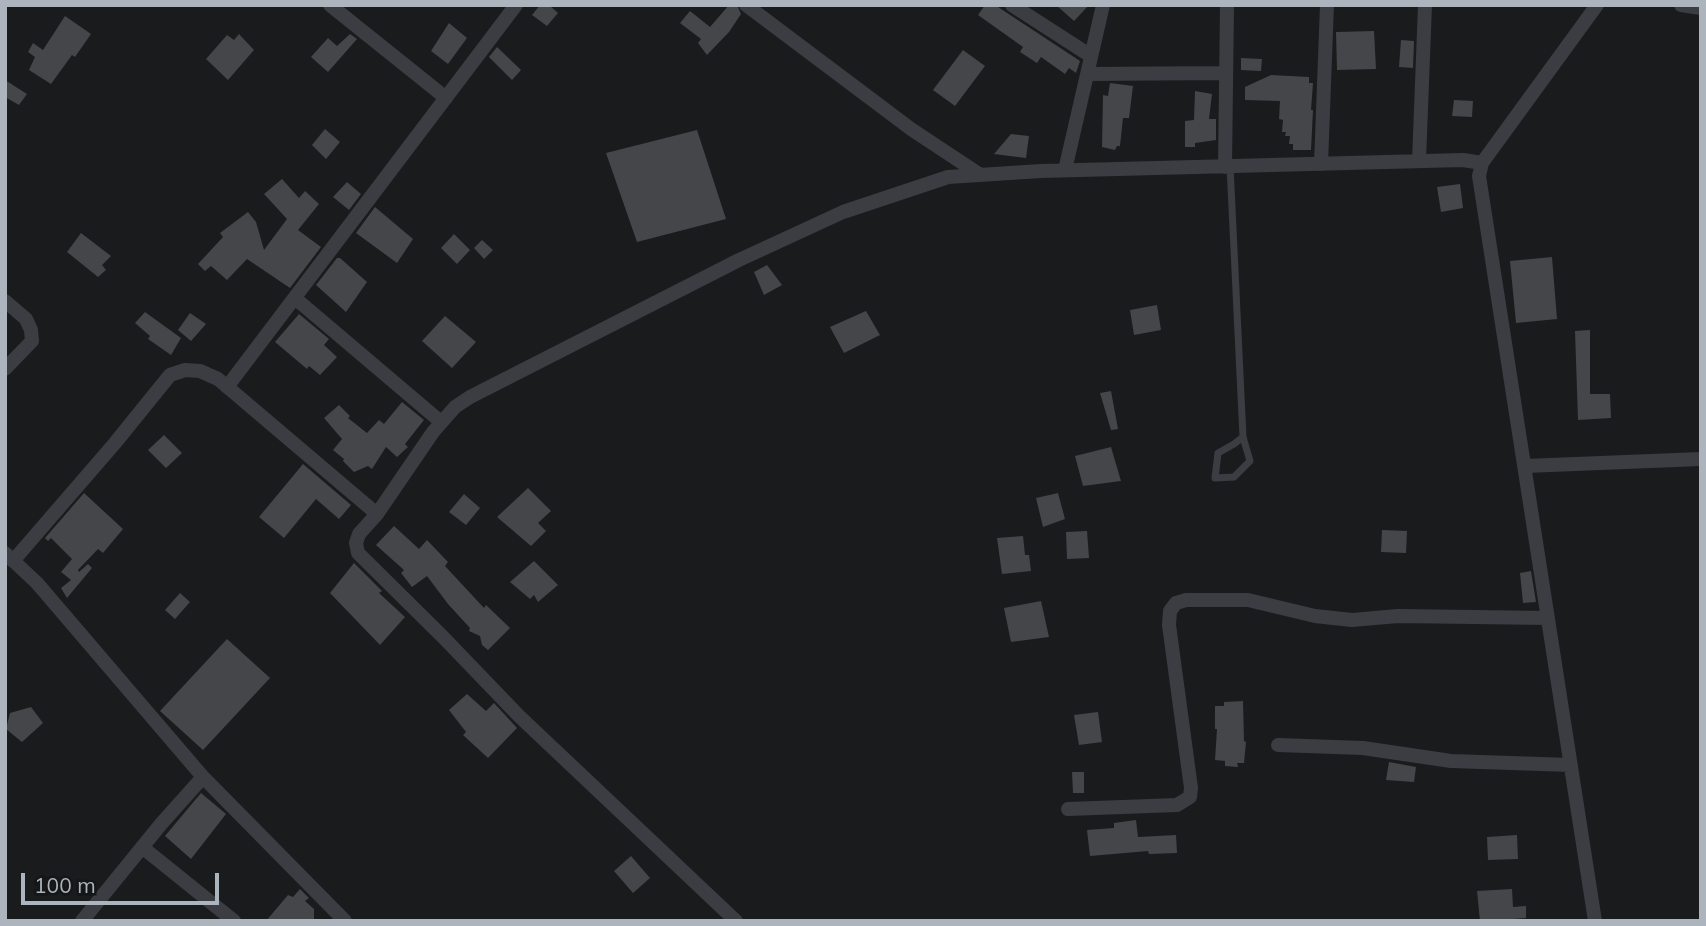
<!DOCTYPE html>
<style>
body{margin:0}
#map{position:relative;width:1706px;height:926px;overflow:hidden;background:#1a1b1d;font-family:Mulish,sans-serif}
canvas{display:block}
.frame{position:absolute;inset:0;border:7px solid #acb5bd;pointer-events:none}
.scale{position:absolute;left:21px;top:873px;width:198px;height:32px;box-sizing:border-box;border:4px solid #acb5bd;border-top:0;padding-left:9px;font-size:21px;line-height:24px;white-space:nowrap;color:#acb5bd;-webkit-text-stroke:5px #151618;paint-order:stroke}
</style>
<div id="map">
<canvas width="1706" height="926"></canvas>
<div class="frame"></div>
<div class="scale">100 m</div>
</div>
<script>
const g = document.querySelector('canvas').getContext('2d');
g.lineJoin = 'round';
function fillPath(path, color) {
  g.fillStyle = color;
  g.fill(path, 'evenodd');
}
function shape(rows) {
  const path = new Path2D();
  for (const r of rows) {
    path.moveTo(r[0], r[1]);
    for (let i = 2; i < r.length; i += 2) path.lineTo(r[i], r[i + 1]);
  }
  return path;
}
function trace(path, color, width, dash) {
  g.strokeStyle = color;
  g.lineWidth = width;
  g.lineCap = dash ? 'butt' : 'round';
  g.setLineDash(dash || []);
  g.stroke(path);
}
fillPath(shape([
 [540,5,549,5,558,13,547,26,532,15],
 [729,5,737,5,741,14,729,32,707,55,698,43,701,39,680,23,690,11,710,27],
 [985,5,995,5,1080,61,1076,73,1069,68,1065,74,1041,57,1037,63,1020,52,1023,47,978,15],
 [1056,5,1089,5,1074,21],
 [65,16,91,34,75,57,72,55,51,84,29,70,35,57,28,52,33,43,43,50],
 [449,23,467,38,448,64,431,51],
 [1374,31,1376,69,1337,70,1336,32],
 [239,34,254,50,228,80,206,59,227,35,234,40],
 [350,34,357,39,328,72,311,57,328,38,337,46],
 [1401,40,1414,41,1413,68,1399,67],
 [497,47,521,70,512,80,489,57],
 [963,50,985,66,955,106,933,90],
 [1241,58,1262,59,1261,71,1241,70],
 [1271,75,1309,77,1309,83,1313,83,1311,110,1313,110,1311,150,1293,150,1293,144,1289,144,1290,136,1285,136,1286,132,1282,132,1283,120,1279,119,1280,101,1245,100,1245,87],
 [5,80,27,94,19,105,5,97],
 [1110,83,1133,86,1129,118,1123,118,1120,146,1117,146,1115,150,1102,147,1103,95,1108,96],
 [1195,91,1212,94,1209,119,1216,119,1216,140,1195,143,1195,147,1185,147,1185,121,1194,120],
 [1454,100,1473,101,1472,117,1452,116],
 [325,129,340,142,326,159,312,145],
 [697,130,726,219,637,242,606,153],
 [1011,134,1029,136,1026,158,994,154],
 [282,179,299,198,305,191,319,204,298,230,321,247,290,288,247,259,227,280,211,266,205,271,198,264,223,237,220,233,248,212,256,222,264,250,287,219,264,194],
 [347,182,361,194,349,210,333,197],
 [1460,184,1463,208,1441,212,1437,187],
 [375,207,413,239,397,263,356,233],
 [81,233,111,256,102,265,106,270,98,277,67,252],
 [454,234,470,250,457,264,441,248],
 [482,240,493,250,484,259,474,248],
 [1552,257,1557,319,1516,323,1510,261],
 [337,258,340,258,367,282,346,312,316,285],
 [767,265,782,285,764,295,754,272],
 [1157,305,1161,330,1134,335,1130,310],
 [866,311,880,335,844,353,830,327],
 [145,312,181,338,171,355,148,339,150,336,135,323],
 [190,313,206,324,191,341,178,330],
 [299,314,329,339,324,345,337,357,320,375,309,366,307,369,275,342],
 [445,316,476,342,452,368,422,341],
 [1590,330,1590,394,1610,394,1611,418,1578,420,1575,331],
 [1111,391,1118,429,1111,430,1100,393],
 [402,402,424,420,405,444,408,447,397,457,386,447,372,469,368,466,354,472,343,461,344,459,333,450,342,439,324,418,339,405,350,416,348,418,367,433,379,420,384,424],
 [164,435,182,453,166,468,148,450],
 [1111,447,1121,481,1083,486,1075,456],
 [303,464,351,505,339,519,316,499,284,538,259,517],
 [528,488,551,511,538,523,546,531,531,546,497,517],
 [84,493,123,529,103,553,98,549,78,570,79,572,88,564,92,568,67,598,61,588,71,580,61,572,72,559,51,538,48,541,45,538],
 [1058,493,1065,519,1043,527,1036,498],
 [464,494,480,508,466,525,449,512],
 [394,526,419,549,427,540,448,562,445,566,484,608,486,605,510,628,488,650,482,645,480,636,469,631,470,628,448,604,427,576,412,587,401,573,404,570,376,545],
 [1382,530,1407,531,1406,553,1381,552],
 [1087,531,1089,558,1067,559,1066,532],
 [1023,536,1025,555,1029,555,1031,571,1002,574,997,538],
 [534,561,558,585,538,602,534,595,530,599,510,582],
 [354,563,382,591,379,593,405,617,380,645,330,593],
 [1531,571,1536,602,1523,603,1520,573],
 [180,593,190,602,175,619,165,610],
 [1041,601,1049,637,1011,642,1004,608],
 [227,639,270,678,203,750,160,711],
 [467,694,486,711,494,703,517,728,488,758,463,735,466,732,449,710],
 [1243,701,1244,741,1246,742,1244,763,1237,763,1238,767,1225,766,1225,761,1215,760,1217,729,1215,729,1215,706,1224,706,1224,702],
 [31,707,43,723,22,742,6,729,10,713],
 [1098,712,1102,742,1079,745,1074,715],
 [1389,762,1416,767,1414,782,1386,780],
 [1072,772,1084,772,1084,793,1073,793],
 [201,793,226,814,191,859,165,836],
 [1136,820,1138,837,1176,835,1177,853,1149,854,1148,851,1090,856,1087,830,1114,828,1114,823],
 [1517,835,1518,859,1488,860,1487,837],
 [631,856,650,878,633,893,614,871],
 [300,889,309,898,305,901,314,909,314,921,266,921,288,895,293,897],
 [1512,889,1513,907,1526,906,1526,918,1513,919,1513,921,1480,921,1477,891]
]), '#44464a');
trace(shape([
 [1230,166,1243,437,1250,461,1234,477,1215,478,1218,453,1234,444,1243,437]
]), '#3b3d42', 7);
trace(shape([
 [330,5,446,98],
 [746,5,911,129,979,174],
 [1012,5,1091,56],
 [1681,5,1701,8],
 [1087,74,1226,73],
 [1419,161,1425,5],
 [1321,164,1327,5],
 [1225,167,1227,5],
 [1065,170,1103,5],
 [296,299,441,422],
 [5,301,26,319,31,330,32,341,5,369],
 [227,387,516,5],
 [1525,466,1701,459],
 [5,553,37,583,203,777,345,921],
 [13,561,115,443,170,375,185,370,200,371,218,379,377,514],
 [1278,745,1363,748,1451,761,1571,765],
 [1068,809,1177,805,1190,797,1191,788,1169,625,1170,611,1176,603,1186,600,1248,600,1315,616,1352,620,1398,616,1548,618],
 [142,847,234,921],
 [82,921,161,824,203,777],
 [736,921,519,716,443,637,358,553,356,543,359,534,377,514,433,432,455,407,470,397,739,260,843,212,948,177,1041,171,1463,160,1482,163],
 [1595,921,1479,176,1482,163,1597,5]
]), '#3b3d42', 14);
</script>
